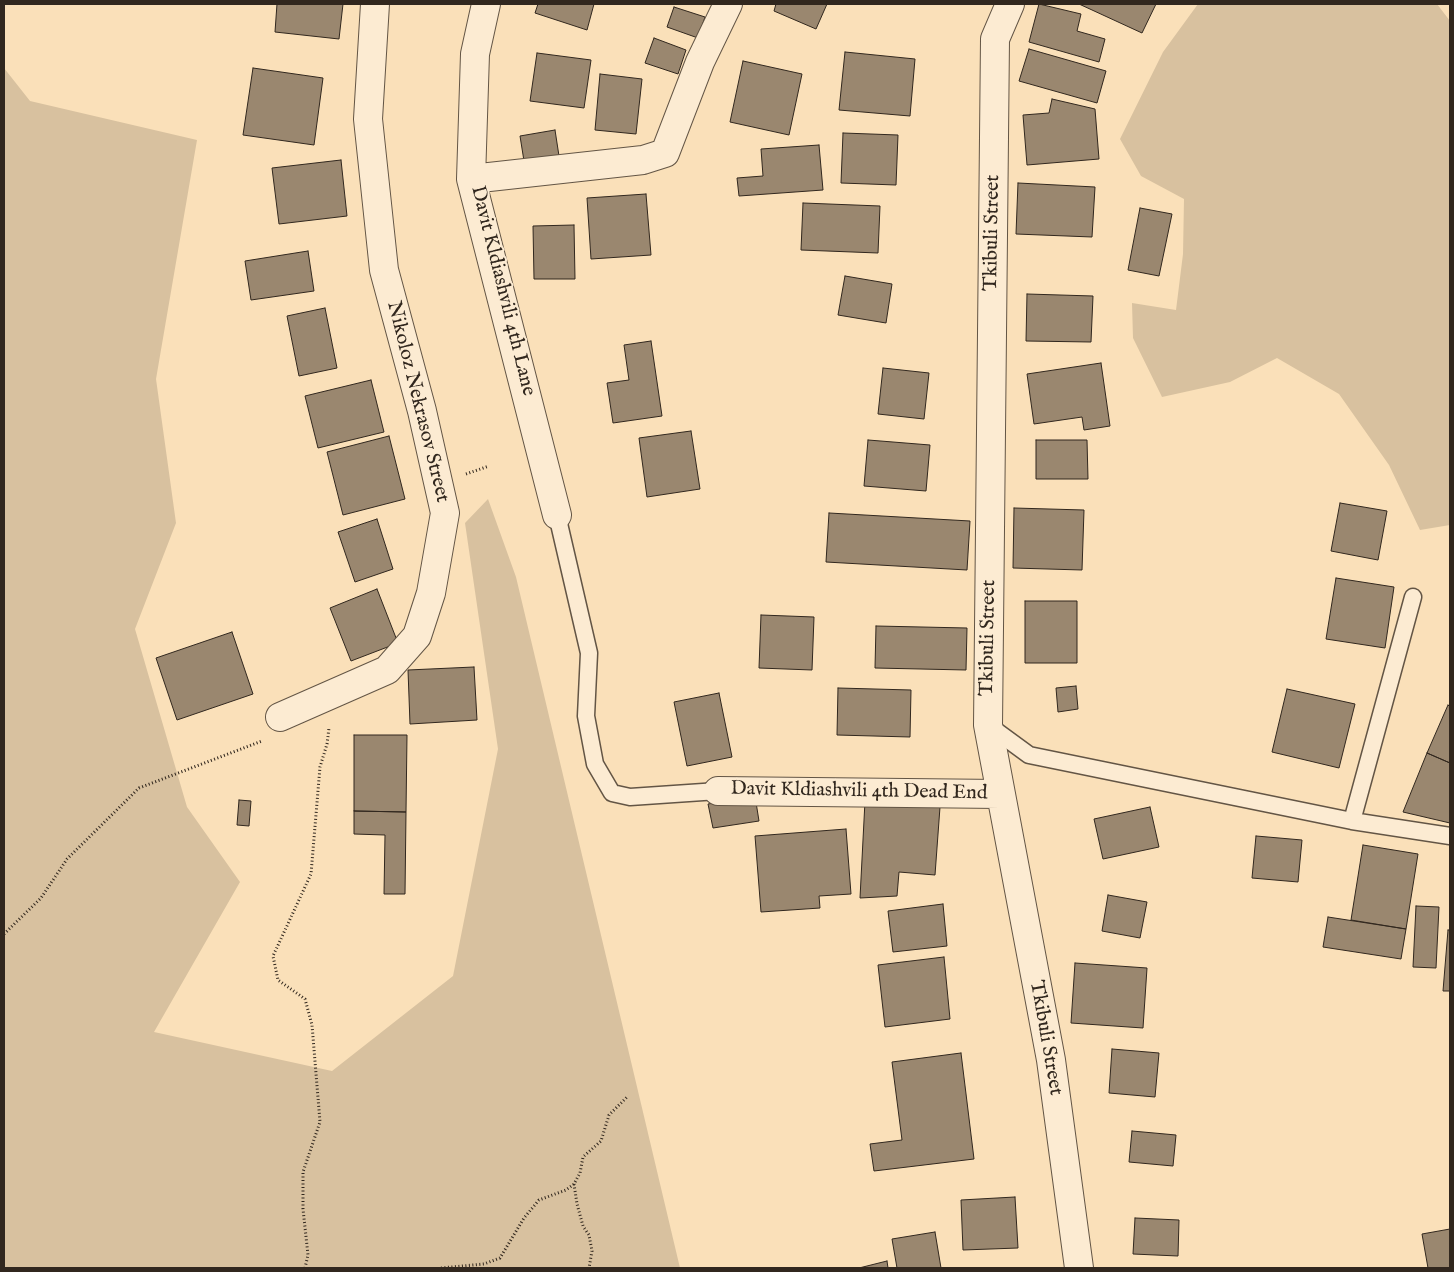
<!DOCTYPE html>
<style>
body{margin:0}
#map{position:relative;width:1454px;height:1272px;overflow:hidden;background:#fae0b9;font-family:"IM FELL English",serif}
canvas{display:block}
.frame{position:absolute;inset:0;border:5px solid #31271e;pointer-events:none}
</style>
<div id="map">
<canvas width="1454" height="1272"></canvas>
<div class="frame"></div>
</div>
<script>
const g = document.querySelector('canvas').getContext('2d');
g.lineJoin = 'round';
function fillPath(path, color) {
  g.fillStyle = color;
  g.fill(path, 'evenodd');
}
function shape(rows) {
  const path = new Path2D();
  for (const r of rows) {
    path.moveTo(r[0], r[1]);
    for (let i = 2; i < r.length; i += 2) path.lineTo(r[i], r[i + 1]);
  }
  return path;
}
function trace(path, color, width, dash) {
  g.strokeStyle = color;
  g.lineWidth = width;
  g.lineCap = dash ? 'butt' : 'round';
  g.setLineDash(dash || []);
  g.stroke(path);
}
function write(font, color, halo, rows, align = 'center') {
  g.font = font + ' "IM FELL English",serif';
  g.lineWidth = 4;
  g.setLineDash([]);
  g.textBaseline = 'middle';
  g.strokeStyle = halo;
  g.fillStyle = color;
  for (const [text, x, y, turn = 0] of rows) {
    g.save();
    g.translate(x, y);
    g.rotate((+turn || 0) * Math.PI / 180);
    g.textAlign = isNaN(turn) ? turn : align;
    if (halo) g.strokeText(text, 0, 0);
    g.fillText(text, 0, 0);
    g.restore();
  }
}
fillPath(shape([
 [1198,4,1437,4,1450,21,1450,525,1420,530,1389,465,1339,394,1277,358,1230,382,1162,397,1133,338,1132,303,1176,310,1183,254,1184,199,1141,176,1120,139,1163,52],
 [4,68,30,101,197,140,156,379,176,523,135,629,187,807,240,882,154,1032,332,1071,453,976,498,749,465,523,488,499,516,577,680,1268,4,1268]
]), '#d8c19f');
const building = shape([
 [277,4,343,4,339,39,275,32,277,4],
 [538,4,594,4,587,30,535,13,538,4],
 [776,4,827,4,816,29,774,11,776,4],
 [1039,4,1081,14,1077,31,1105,39,1099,62,1029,42,1039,4],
 [1079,4,1156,4,1142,33,1079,4],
 [674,7,705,17,698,38,667,27,674,7],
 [654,38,686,50,678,74,645,63,654,38],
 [1029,49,1106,71,1097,103,1019,81,1029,49],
 [845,52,915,59,910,116,839,110,845,52],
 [537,53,591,60,584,108,530,101,537,53],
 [743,61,802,74,789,135,730,122,743,61],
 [253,68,323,78,314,145,243,135,253,68],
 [600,74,642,79,636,134,595,130,600,74],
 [1052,99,1095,109,1099,159,1027,165,1023,115,1049,113,1052,99],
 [555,130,559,156,524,161,520,136,555,130],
 [843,133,898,135,896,185,841,183,843,133],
 [819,145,823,190,739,196,737,178,763,176,761,149,819,145],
 [341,160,347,216,279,224,272,168,341,160],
 [1018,183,1095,187,1092,237,1016,234,1018,183],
 [646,194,651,255,591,259,587,198,646,194],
 [803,203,880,206,878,253,801,250,803,203],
 [1140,208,1172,214,1159,276,1128,270,1140,208],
 [574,225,575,279,534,279,533,226,574,225],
 [308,251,314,291,251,300,245,261,308,251],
 [845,276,892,284,886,323,838,315,845,276],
 [1027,294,1093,296,1091,342,1026,341,1027,294],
 [325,308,337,368,299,376,287,316,325,308],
 [651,341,662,416,613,423,607,383,629,380,624,345,651,341],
 [1101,363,1110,426,1084,430,1082,417,1034,424,1027,374,1101,363],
 [883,368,929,373,924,419,878,414,883,368],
 [371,380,384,432,318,448,305,396,371,380],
 [691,431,700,489,647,497,639,438,691,431],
 [389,436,405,499,343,515,327,452,389,436],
 [868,440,930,445,926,491,864,486,868,440],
 [1036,440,1087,440,1088,479,1036,479,1036,440],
 [1340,503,1387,511,1378,560,1331,551,1340,503],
 [1014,508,1084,510,1082,570,1013,568,1014,508],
 [829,513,970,521,967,570,826,562,829,513],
 [377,519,393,569,355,582,338,532,377,519],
 [1336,578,1394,587,1385,648,1326,639,1336,578],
 [377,589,398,643,351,661,330,608,377,589],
 [1025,601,1077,601,1077,663,1025,663,1025,601],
 [761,615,814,617,812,670,759,668,761,615],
 [876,626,967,628,966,670,875,668,876,626],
 [232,632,253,694,177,720,156,658,232,632],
 [474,667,477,720,410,724,408,670,474,667],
 [1076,686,1078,709,1058,712,1056,688,1076,686],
 [838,688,911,690,910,737,837,735,838,688],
 [1287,689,1355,704,1339,768,1272,752,1287,689],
 [719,693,732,757,687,766,674,702,719,693],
 [1448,705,1450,707,1450,763,1427,753,1448,705],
 [354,735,407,735,406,812,354,811,354,735],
 [1427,753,1450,763,1450,823,1403,812,1427,753],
 [755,796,759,821,713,828,708,804,755,796],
 [239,800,251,801,249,826,237,825,239,800],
 [865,801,940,807,935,875,899,872,897,896,860,898,865,801],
 [1150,807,1159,847,1103,859,1094,819,1150,807],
 [354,811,406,812,405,894,384,894,385,835,354,834,354,811],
 [846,829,851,894,819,896,820,908,761,912,755,836,846,829],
 [1256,836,1302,840,1298,882,1252,878,1256,836],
 [1363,845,1418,854,1406,929,1351,920,1363,845],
 [1108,895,1147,902,1140,938,1102,931,1108,895],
 [943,904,947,946,893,952,888,911,943,904],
 [1416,906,1439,907,1436,968,1413,967,1416,906],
 [1328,917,1406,929,1401,959,1323,947,1328,917],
 [1448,930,1450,930,1450,991,1443,991,1448,930],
 [944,957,950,1019,885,1027,878,965,944,957],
 [1075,963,1147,968,1143,1028,1071,1023,1075,963],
 [1112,1049,1159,1053,1155,1097,1109,1093,1112,1049],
 [961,1053,974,1159,874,1171,870,1144,902,1140,892,1062,961,1053],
 [1132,1131,1176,1135,1173,1166,1129,1162,1132,1131],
 [1015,1197,1018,1248,963,1250,961,1200,1015,1197],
 [1135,1218,1179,1220,1178,1256,1133,1254,1135,1218],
 [1450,1229,1450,1268,1428,1268,1422,1234,1450,1229],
 [935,1232,941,1268,897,1268,892,1239,935,1232],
 [887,1261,888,1268,859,1268,887,1261]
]);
fillPath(building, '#9a876f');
trace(building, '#31271e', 1);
const lane = shape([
 [557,515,589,653,586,716,595,764,612,793,630,797,718,791],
 [988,725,1029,755,1352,821,1450,836],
 [1352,821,1413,597]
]);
const street = shape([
 [486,4,475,54,471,179,557,515],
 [1010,4,995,39,988,725,1051,1060,1079,1268],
 [471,179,643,160,665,153,700,62,728,4],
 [280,717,387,670,417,636,431,593,445,513,422,411,384,270,368,119,375,4],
 [718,791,1000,794]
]);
trace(lane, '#635545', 19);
trace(street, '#635545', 30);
trace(shape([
 [466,474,489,466],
 [4,934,41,898,67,859,139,788,262,741],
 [574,1184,577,1204,583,1226,589,1235,592,1251,589,1268],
 [305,1268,308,1255,303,1209,303,1172,320,1122,312,1025,305,999,278,980,273,956,311,874,320,767,327,744,329,728],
 [441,1268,484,1264,500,1258,524,1218,539,1200,566,1190,574,1184,580,1173,583,1157,601,1141,609,1115,627,1097]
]), '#31271e', 3, [1, 2.5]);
trace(lane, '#fcebd2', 16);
trace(street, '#fcebd2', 28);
write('20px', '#31271e', '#fcebd2', [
 ["Tkibuli Street",993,233,-89],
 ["Davit Kldiashvili 4th Lane",502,291,76],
 ["Nikoloz Nekrasov Street",417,402,76],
 ["Tkibuli Street",989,638,-89],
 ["Davit Kldiashvili 4th Dead End",859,792,1],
 ["Tkibuli Street",1045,1038,80]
]);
</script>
